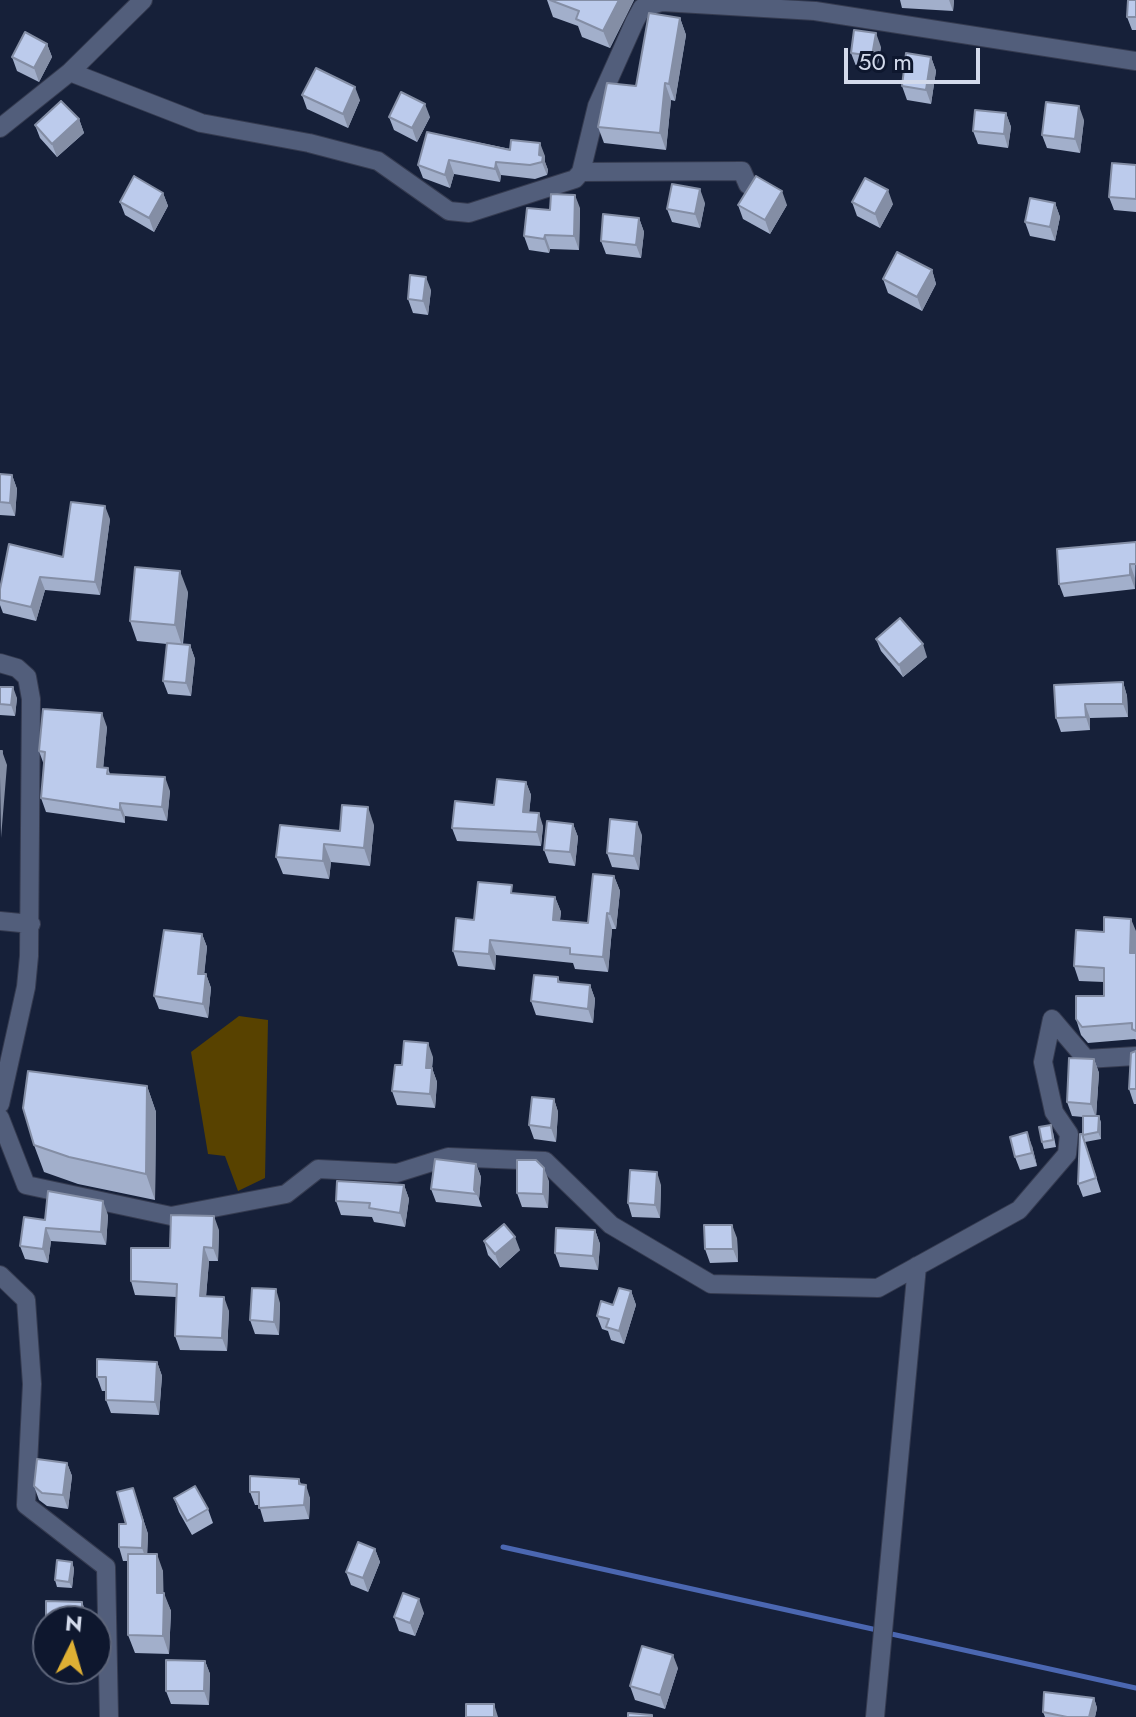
<!DOCTYPE html>
<style>
body{margin:0}
#map{position:relative;width:1136px;height:1717px;overflow:hidden;background:#162039;font-family:Jost,sans-serif}
canvas{display:block}
.north{position:absolute;left:32px;top:1605px;width:80px;height:80px;box-sizing:border-box;background:#0e172e;border:2px solid #5d657a;border-radius:50%;rotate:5deg;font-size:22px;font-weight:700;line-height:32px;text-align:center;color:#d3daeb}
.north::after{content:'';display:block;margin:auto;width:28px;height:36px;background:#dfb034;clip-path:polygon(50% 0,100% 100%,50% 72%,0 100%)}
.scale{position:absolute;left:844px;top:48px;width:136px;height:36px;box-sizing:border-box;border:4px solid #d3daeb;border-top:0;padding-left:10px;font-size:24px;line-height:28px;white-space:nowrap;color:#d3daeb;-webkit-text-stroke:6px #0e172e;paint-order:stroke}
</style>
<div id="map">
<canvas width="1136" height="1717"></canvas>
<div class="north">N</div>
<div class="scale">50 m</div>
</div>
<script>
const g = document.querySelector('canvas').getContext('2d');
g.lineJoin = 'round';
function fillPath(path, color) {
  g.fillStyle = color;
  g.fill(path, 'evenodd');
}
function shape(rows) {
  const path = new Path2D();
  for (const r of rows) {
    path.moveTo(r[0], r[1]);
    for (let i = 2; i < r.length; i += 2) path.lineTo(r[i], r[i + 1]);
  }
  return path;
}
function trace(path, color, width, dash) {
  g.strokeStyle = color;
  g.lineWidth = width;
  g.lineCap = dash ? 'butt' : 'round';
  g.setLineDash(dash || []);
  g.stroke(path);
}
fillPath(shape([
 [239,1016,268,1020,265,1178,238,1191,225,1156,208,1154,191,1052]
]), '#584200');
trace(shape([
 [503,1547,877,1630],
 [887,1633,1136,1688]
]), '#4b67b1', 5);
const minor = shape([
 [70,72,143,0],
 [0,128,70,72,201,123,309,143,378,161,449,211,469,213,575,179,581,172,597,106,635,21,642,8,662,2,815,11,1136,61],
 [581,172,742,171,748,185],
 [0,663,17,668,27,677,31,699,29,956,26,987,0,1104],
 [0,921,31,924],
 [0,1118,26,1185,171,1216,286,1194,318,1169,397,1173,448,1157,545,1161,611,1225,711,1284,878,1288,1019,1210,1067,1154,1069,1134,1054,1112,1043,1062,1052,1019,1086,1059,1136,1056],
 [0,1275,26,1300,32,1384,26,1505,106,1567,109,1717],
 [875,1717,917,1266]
]);
trace(minor, '#353b50', 20);
trace(minor, '#525e7b', 18);
fillPath(shape([
 [547,0,634,0,610,48,582,37,578,26,553,17],
 [900,0,954,0,953,11,902,8],
 [1136,0,1136,30,1132,30,1127,17],
 [680,18,686,35,675,101,671,100,666,150,604,143,598,127,636,86],
 [47,44,52,57,39,82,17,71,12,57],
 [881,47,877,69,856,66,851,53],
 [931,57,936,71,931,104,907,100,902,86],
 [302,95,360,100,348,128,307,109],
 [1006,113,1011,127,1008,148,978,144,973,131],
 [389,117,430,117,417,142,394,130],
 [79,119,84,133,57,157,40,138,35,125],
 [1084,120,1080,153,1047,148,1042,135],
 [427,132,545,156,545,162,548,170,547,175,535,179,501,175,500,182,454,174,450,188,423,178,418,165],
 [1136,165,1136,212,1114,210,1109,197],
 [163,193,168,206,154,232,125,215,120,202],
 [852,202,893,204,880,228,857,216],
 [705,203,700,228,672,222,667,209],
 [1055,203,1060,217,1055,241,1030,236,1025,222],
 [738,205,787,205,770,234,743,219],
 [580,208,579,250,550,249,549,253,529,250,524,236,550,210],
 [639,218,644,232,641,258,606,254,601,241],
 [932,270,936,284,922,311,888,293,883,279],
 [431,290,428,315,413,313,408,299],
 [0,474,12,475,17,489,15,516,0,515],
 [110,519,100,595,45,590,36,621,3,613,0,605,0,589,63,557],
 [1136,542,1135,589,1064,597,1059,584],
 [188,592,183,644,190,645,195,659,191,696,168,694,163,681,167,644,137,641,130,621],
 [876,639,927,657,903,677,881,651],
 [1123,682,1127,696,1128,717,1090,718,1090,730,1061,732,1056,718],
 [0,687,17,698,15,716,0,715],
 [107,727,103,768,108,768,110,774,170,791,167,821,125,816,125,823,46,812,41,798,44,765,39,751],
 [526,782,531,795,529,812,543,826,541,846,457,841,452,828,494,805],
 [573,824,578,837,575,866,549,863,544,850],
 [374,825,370,866,331,862,329,879,283,874,276,857,340,831],
 [642,835,639,870,612,867,607,853],
 [614,876,620,891,616,929,612,929,608,972,575,969,573,963,496,955,495,970,458,966,453,951,474,920,515,893,555,897,561,912,560,920,588,923],
 [1136,931,1136,1040,1135,1039,1088,1043,1081,1035,1076,1019,1104,996,1104,982,1079,981,1074,966,1104,932],
 [202,934,207,947,204,974,206,974,211,988,208,1018,159,1009,154,996],
 [558,977,560,982,590,985,595,999,593,1023,536,1015,531,1001],
 [1136,1051,1136,1104,1134,1104,1129,1089],
 [433,1057,432,1068,437,1082,435,1108,397,1105,392,1091,402,1065],
 [1094,1059,1099,1073,1096,1116,1099,1116,1101,1123,1101,1139,1085,1142,1083,1135,1083,1117,1072,1116,1067,1102],
 [147,1086,156,1112,155,1200,78,1184,44,1172,34,1145],
 [554,1099,558,1112,556,1142,534,1139,529,1125],
 [1053,1132,1056,1147,1044,1149,1042,1142],
 [1032,1146,1037,1166,1020,1170,1015,1157],
 [1087,1148,1101,1192,1083,1197,1078,1184],
 [476,1164,481,1177,479,1199,482,1207,436,1202,431,1189],
 [549,1181,548,1208,522,1207,517,1193],
 [404,1185,409,1199,405,1227,374,1222,372,1217,341,1215,336,1201],
 [661,1185,660,1218,632,1217,628,1203],
 [108,1215,106,1245,51,1241,48,1263,25,1259,20,1246,45,1220],
 [219,1230,218,1261,209,1261,206,1296,229,1311,227,1351,180,1350,175,1336,176,1297,135,1295,131,1281,170,1248],
 [595,1230,600,1244,598,1270,560,1267,555,1253],
 [737,1238,738,1262,710,1263,705,1249],
 [484,1241,520,1250,500,1268,488,1255],
 [631,1291,636,1305,624,1344,611,1340,608,1331,602,1329,597,1316],
 [280,1303,279,1335,255,1334,250,1320],
 [157,1362,162,1376,159,1415,111,1413,106,1400,106,1391,102,1391,97,1377],
 [67,1463,72,1476,68,1509,47,1506,39,1500,34,1486],
 [299,1479,301,1484,310,1498,309,1519,264,1522,259,1505,255,1505,250,1492],
 [133,1488,148,1534,147,1554,163,1571,163,1593,171,1611,169,1654,135,1653,128,1635,128,1561,123,1561,119,1547,126,1524],
 [174,1498,208,1509,213,1523,192,1535,179,1512],
 [375,1549,380,1562,368,1592,351,1585,346,1572],
 [72,1562,74,1569,72,1588,57,1587,55,1580],
 [424,1613,415,1636,399,1631,394,1617],
 [205,1661,210,1674,209,1705,171,1704,166,1691],
 [678,1668,665,1709,635,1700,630,1686],
 [1094,1698,1097,1708,1095,1717,1045,1717,1043,1712]
]), '#a2afcb');
fillPath(shape([
 [619,0,634,0,610,48,603,31],
 [949,0,954,0,953,11],
 [680,18,686,35,675,101,669,84],
 [876,33,881,47,877,69,872,56],
 [47,44,52,57,39,82,34,68],
 [931,57,936,71,931,104,926,90],
 [665,83,671,100,666,150,660,133],
 [355,87,360,100,348,128,343,114],
 [425,104,430,117,417,142,412,128],
 [1079,106,1084,120,1080,153,1075,139],
 [1006,113,1011,127,1008,148,1004,134],
 [79,119,84,133,57,157,52,144],
 [540,143,545,156,545,162,548,170,547,175,539,155],
 [449,160,454,174,450,188,445,175],
 [496,162,501,175,500,182,495,169],
 [700,189,705,203,700,228,695,214],
 [888,190,893,204,880,228,875,214],
 [782,191,787,205,770,234,765,220],
 [163,193,168,206,154,232,149,218],
 [575,195,580,208,579,250,574,236],
 [1055,203,1060,217,1055,241,1050,227],
 [639,218,644,232,641,258,636,245],
 [545,235,550,249,549,253,544,239],
 [932,270,936,284,922,311,917,297],
 [426,277,431,290,428,315,423,301],
 [12,475,17,489,15,516,10,503],
 [105,506,110,519,100,595,95,582],
 [1130,564,1135,578,1135,589,1130,575],
 [180,571,188,592,182,646,175,625],
 [40,577,45,590,36,621,31,607],
 [923,644,927,657,903,677,899,665],
 [190,645,195,659,191,696,186,683],
 [1123,682,1127,696,1128,717,1123,704],
 [13,687,17,698,15,716,11,705],
 [1085,704,1090,718,1090,730,1086,717],
 [102,713,107,727,102,781,97,767],
 [2,751,7,765,1,838,0,777],
 [165,777,170,791,167,821,162,807],
 [526,782,531,795,528,825,523,812],
 [120,803,125,816,125,823,120,810],
 [368,807,374,825,370,866,364,848],
 [539,813,543,826,541,846,537,832],
 [637,822,642,835,639,870,634,856],
 [573,824,578,837,575,866,570,852],
 [324,844,331,862,329,879,323,861],
 [614,876,620,891,616,929,610,914],
 [555,897,561,912,558,935,553,920],
 [607,913,612,929,608,972,603,957],
 [1131,919,1136,931,1136,953,1130,953],
 [202,934,207,947,203,987,198,974],
 [490,940,496,955,495,970,489,954],
 [206,974,211,988,208,1018,203,1004],
 [590,985,595,999,593,1023,588,1009],
 [428,1043,433,1057,431,1078,432,1068,437,1082,435,1108,430,1094,426,1068],
 [1094,1059,1099,1073,1096,1118,1091,1104],
 [147,1086,156,1112,155,1200,146,1174],
 [554,1099,558,1112,556,1142,551,1128],
 [1099,1116,1101,1123,1101,1139,1098,1132],
 [1027,1132,1032,1146,1037,1166,1032,1153],
 [476,1164,481,1177,479,1199,474,1190],
 [544,1168,549,1181,548,1208,543,1194],
 [657,1172,661,1185,660,1218,655,1205],
 [404,1185,409,1199,405,1227,400,1213],
 [103,1201,108,1215,106,1245,101,1232],
 [214,1216,219,1230,218,1261,213,1248],
 [732,1225,737,1238,738,1262,733,1249],
 [46,1228,51,1241,48,1263,43,1249],
 [595,1230,600,1244,598,1270,593,1256],
 [515,1237,520,1250,500,1268,495,1254],
 [204,1247,209,1261,205,1309,200,1296],
 [276,1289,280,1303,279,1335,274,1322],
 [631,1291,636,1305,624,1344,619,1331],
 [224,1297,229,1311,227,1351,222,1338],
 [157,1362,162,1376,159,1415,155,1402],
 [67,1463,72,1476,68,1509,63,1495],
 [306,1485,310,1498,309,1519,304,1505],
 [133,1488,148,1534,147,1562,142,1548],
 [375,1549,380,1562,368,1592,363,1578],
 [157,1554,163,1571,164,1611,157,1593],
 [72,1562,74,1569,72,1588,69,1582],
 [164,1593,171,1611,169,1654,163,1636],
 [419,1599,424,1613,415,1636,410,1623],
 [82,1602,90,1621,82,1621],
 [673,1655,678,1668,665,1709,660,1695],
 [205,1661,210,1674,209,1705,204,1691],
 [1094,1698,1097,1708,1095,1717,1089,1717],
 [494,1704,498,1717,494,1717]
]), '#848ea5');
const building = shape([
 [550,0,619,0,603,31,576,19,579,11,550,0],
 [1128,0,1136,0,1136,17,1127,17,1128,0],
 [649,13,680,18,669,84,665,83,660,133,598,127,607,83,636,86,649,13],
 [854,30,876,33,872,56,851,53,854,30],
 [25,32,47,44,34,68,12,57,25,32],
 [906,53,931,57,926,90,902,86,906,53],
 [316,68,355,87,343,114,302,95,316,68],
 [401,92,425,104,412,128,389,117,401,92],
 [61,101,79,119,52,144,35,125,61,101],
 [1046,102,1079,106,1075,139,1042,135,1046,102],
 [975,110,1006,113,1004,134,973,131,975,110],
 [427,132,510,150,511,140,540,143,539,155,543,156,542,162,530,165,496,162,495,169,449,160,445,175,418,165,427,132],
 [1112,163,1136,165,1136,199,1109,197,1112,163],
 [134,176,163,193,149,218,120,202,134,176],
 [756,176,782,191,765,220,738,205,756,176],
 [865,178,888,190,875,214,852,202,865,178],
 [672,184,700,189,695,214,667,209,672,184],
 [551,194,575,195,574,236,545,235,544,239,524,236,527,208,550,210,551,194],
 [1030,198,1055,203,1050,227,1025,222,1030,198],
 [603,214,639,218,636,245,601,241,603,214],
 [897,252,932,270,917,297,883,279,897,252],
 [410,275,426,277,423,301,408,299,410,275],
 [0,474,12,475,10,503,0,502,0,474],
 [71,502,105,506,95,582,40,577,31,607,0,600,0,589,9,544,63,557,71,502],
 [1136,542,1136,564,1130,564,1130,575,1059,584,1057,549,1136,542],
 [135,567,180,571,175,625,130,621,135,567],
 [900,618,923,644,899,665,876,639,900,618],
 [167,643,190,645,186,683,163,681,167,643],
 [1123,682,1123,704,1085,704,1086,717,1056,718,1054,685,1123,682],
 [0,687,13,687,11,705,0,704,0,687],
 [43,709,102,713,97,767,108,768,107,774,165,777,162,807,120,803,120,810,41,798,45,752,39,751,43,709],
 [0,751,2,751,0,777,0,751],
 [497,779,526,782,523,812,539,813,537,832,452,828,455,801,494,805,497,779],
 [342,805,368,807,364,848,324,844,323,861,276,857,280,825,340,831,342,805],
 [610,819,637,822,634,856,607,853,610,819],
 [547,821,573,824,570,852,544,850,547,821],
 [593,874,614,876,610,914,607,913,603,957,570,954,570,948,490,940,489,954,453,951,456,918,474,920,478,882,512,885,511,893,555,897,553,920,588,923,593,874],
 [1104,917,1131,919,1130,953,1136,953,1136,1031,1132,1029,1132,1023,1082,1027,1076,1019,1076,996,1104,996,1104,968,1074,966,1076,930,1104,932,1104,917],
 [164,930,202,934,198,974,206,974,203,1004,154,996,164,930],
 [534,975,558,977,558,982,590,985,588,1009,531,1001,534,975],
 [404,1041,428,1043,426,1068,432,1068,430,1094,392,1091,395,1065,402,1065,404,1041],
 [1136,1051,1136,1089,1129,1089,1131,1053,1136,1051],
 [1069,1058,1094,1059,1091,1104,1067,1102,1069,1058],
 [28,1071,147,1086,146,1174,69,1157,34,1145,23,1108,28,1071],
 [532,1097,554,1099,551,1128,529,1125,532,1097],
 [1083,1116,1099,1116,1098,1132,1083,1135,1083,1116],
 [1051,1125,1053,1140,1042,1142,1039,1127,1051,1125],
 [1027,1132,1032,1153,1015,1157,1010,1137,1027,1132],
 [1080,1134,1082,1134,1096,1178,1078,1184,1080,1134],
 [435,1159,476,1164,474,1190,477,1194,431,1189,435,1159],
 [517,1160,536,1160,544,1168,543,1194,517,1193,517,1160],
 [630,1170,657,1172,655,1205,628,1203,630,1170],
 [337,1181,404,1185,400,1213,369,1208,370,1203,336,1201,337,1181],
 [48,1191,103,1201,101,1232,46,1228,43,1249,20,1246,24,1217,45,1220,48,1191],
 [171,1215,214,1216,213,1248,204,1247,200,1296,224,1297,222,1338,175,1336,177,1284,131,1281,131,1248,170,1248,171,1215],
 [504,1224,515,1237,495,1254,484,1241,504,1224],
 [704,1225,732,1225,733,1249,705,1249,704,1225],
 [556,1228,595,1230,593,1256,555,1253,556,1228],
 [252,1288,276,1289,274,1322,250,1320,252,1288],
 [619,1288,631,1291,619,1331,606,1327,609,1319,597,1316,601,1301,613,1305,619,1288],
 [97,1359,157,1362,155,1402,106,1400,106,1377,97,1377,97,1359],
 [37,1459,67,1463,63,1495,42,1493,34,1486,37,1459],
 [250,1476,299,1479,299,1484,306,1485,304,1505,259,1508,259,1492,250,1492,250,1476],
 [195,1486,208,1509,187,1521,174,1498,195,1486],
 [133,1488,143,1521,142,1548,119,1547,119,1524,126,1524,117,1492,133,1488],
 [358,1542,375,1549,363,1578,346,1572,358,1542],
 [128,1554,157,1554,157,1593,164,1593,163,1636,128,1635,128,1554],
 [57,1560,72,1562,69,1582,55,1580,57,1560],
 [403,1593,419,1599,410,1623,394,1617,403,1593],
 [46,1601,82,1602,82,1621,48,1621,48,1646,46,1646,46,1601],
 [642,1646,673,1655,660,1695,630,1686,642,1646],
 [166,1660,205,1661,204,1691,166,1691,166,1660],
 [1044,1692,1094,1698,1089,1717,1067,1717,1043,1712,1044,1692],
 [466,1704,494,1704,494,1717,466,1717,466,1704],
 [628,1713,652,1715,652,1717,628,1717,628,1713]
]);
fillPath(building, '#bccbec');
trace(building, '#848ea5', 2);
</script>
